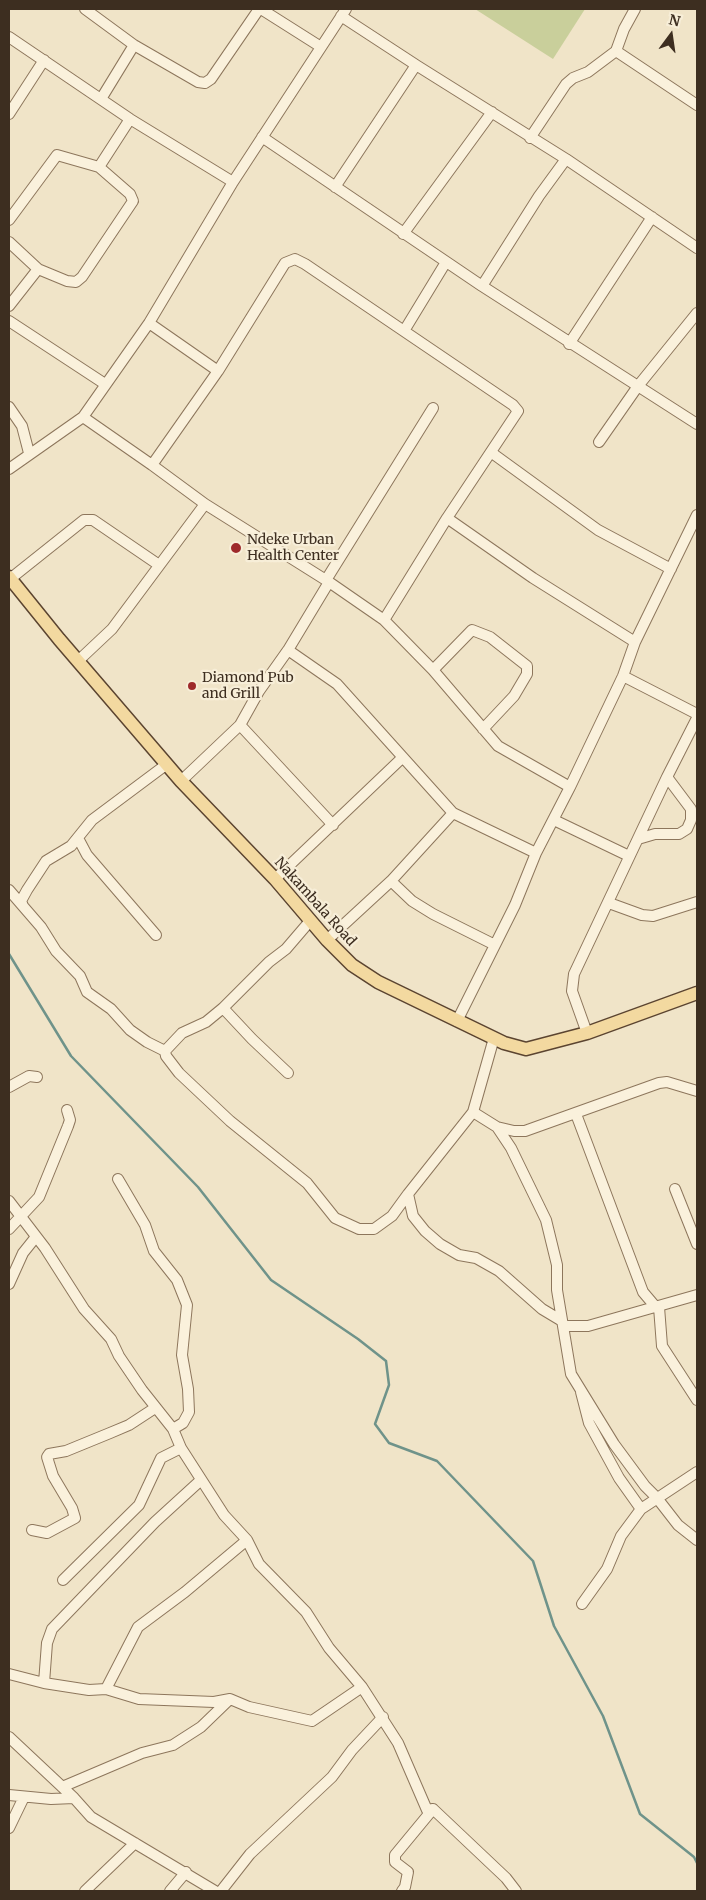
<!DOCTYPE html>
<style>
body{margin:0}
#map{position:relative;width:706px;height:1900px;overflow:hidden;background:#f0e4c8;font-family:Merriweather,serif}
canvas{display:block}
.frame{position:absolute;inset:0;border:10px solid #3d2e20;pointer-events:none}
.north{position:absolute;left:646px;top:10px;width:50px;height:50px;-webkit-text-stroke:4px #f7eed8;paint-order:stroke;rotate:14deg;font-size:14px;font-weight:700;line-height:20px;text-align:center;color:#3d2e20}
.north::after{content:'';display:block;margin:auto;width:18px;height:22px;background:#3d2e20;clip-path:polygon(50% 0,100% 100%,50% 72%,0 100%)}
</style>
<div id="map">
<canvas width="706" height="1900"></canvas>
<div class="frame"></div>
<div class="north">N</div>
</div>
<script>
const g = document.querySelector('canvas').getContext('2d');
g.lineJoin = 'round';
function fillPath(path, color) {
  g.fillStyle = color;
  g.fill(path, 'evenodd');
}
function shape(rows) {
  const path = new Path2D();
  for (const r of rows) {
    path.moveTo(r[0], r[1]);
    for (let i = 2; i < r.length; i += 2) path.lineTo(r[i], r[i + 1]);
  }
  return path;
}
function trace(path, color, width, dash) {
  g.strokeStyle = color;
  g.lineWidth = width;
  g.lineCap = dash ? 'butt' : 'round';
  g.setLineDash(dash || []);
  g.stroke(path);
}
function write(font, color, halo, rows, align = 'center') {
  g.font = font + ' Merriweather,serif';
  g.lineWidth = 4.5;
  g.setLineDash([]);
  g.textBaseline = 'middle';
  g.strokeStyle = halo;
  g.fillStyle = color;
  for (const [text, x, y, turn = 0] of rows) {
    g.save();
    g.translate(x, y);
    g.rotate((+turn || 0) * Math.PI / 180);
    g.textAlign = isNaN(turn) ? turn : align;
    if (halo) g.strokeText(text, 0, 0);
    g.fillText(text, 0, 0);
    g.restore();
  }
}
fillPath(shape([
 [475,9,585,9,553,59]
]), '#c9cf9b');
trace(shape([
 [9,954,71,1056,198,1187,271,1280,358,1339,386,1361,389,1385,375,1424,389,1443,437,1461,533,1561,554,1626,603,1716,640,1814,694,1857,697,1863]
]), '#6f938a', 2.5);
const minor = shape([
 [85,9,134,45,198,82,205,83,211,79,259,9],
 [261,9,321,47],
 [9,37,130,119,233,182],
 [616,51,697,105],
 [416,65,566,159,697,248],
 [101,99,134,45],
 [9,114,44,60],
 [262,137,482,286,697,424],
 [530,138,566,84,573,78,588,72,616,51,624,29,635,9],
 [99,167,130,119],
 [335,187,416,65,341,16],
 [9,220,57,155,99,167,130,194,133,201,82,277,76,282,67,281,38,269,9,242],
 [403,234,492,112],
 [482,286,539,196,566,159],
 [9,306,38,269],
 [9,321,105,384],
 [149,323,218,371],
 [404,331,446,262],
 [569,344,652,217],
 [9,407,22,426,29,453],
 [83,417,152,465,218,371,285,263,295,259,305,264,513,405,518,411,447,518,384,620],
 [599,442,638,386,697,313],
 [492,453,598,530,671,569],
 [152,465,205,504,329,582,384,620,433,670,498,746,570,787],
 [9,469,83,417,149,323,233,182,346,9],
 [447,518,533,578,635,642],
 [10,579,84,520,93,520,159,565],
 [326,580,433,408],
 [288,650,337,684,453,813],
 [78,661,112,629,205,504],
 [433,670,472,630,490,637,527,666,527,674,514,696,483,729],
 [623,676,697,714],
 [240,725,333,825],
 [181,781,240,725,259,691,288,650,329,582],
 [554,820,629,856],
 [78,838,87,855,156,935],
 [638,839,655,834,679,834,687,829,691,820,691,809,667,777],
 [275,879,402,758],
 [391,881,412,901,433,914,495,945],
 [9,890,41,927,56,951,80,976,87,992,111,1009,130,1030,147,1042,165,1051,166,1056,179,1073,230,1121,307,1183,335,1218,359,1229,374,1229,392,1216,408,1194],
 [609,903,642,915,653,916,697,902],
 [23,906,21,901,27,890,46,861,71,846,92,820,167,764],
 [327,940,391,881,453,813,536,853],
 [223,1008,252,1039,288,1073],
 [457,1021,515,905,536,853,570,787,623,676,635,642,697,515],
 [587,1033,572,991,574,974,667,777,697,718],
 [494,1038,473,1112,497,1127,514,1131,525,1131,659,1083,667,1082,697,1091],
 [165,1051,182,1033,206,1022,223,1008,269,962,286,949,310,921],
 [9,1087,29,1076,37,1077],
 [473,1112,408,1194,413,1216,425,1231,440,1244,459,1255,476,1258,499,1271,542,1309,562,1321],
 [576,1114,643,1292,654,1305],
 [497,1127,511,1148,546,1220,557,1265,557,1290,571,1374,614,1444,645,1486,657,1498,678,1525,697,1540],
 [118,1179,145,1225,154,1251,177,1280,187,1305,182,1355,188,1389,189,1412,183,1423,173,1429],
 [675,1189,697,1244],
 [9,1201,45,1248,84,1309,111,1339,119,1356,142,1390,173,1429,181,1448,224,1515,247,1540,259,1564,306,1612,329,1648,362,1687,398,1743,427,1810,433,1809,506,1878,516,1891],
 [9,1229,39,1197,68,1126,70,1120,67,1110],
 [9,1284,23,1253,35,1238],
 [659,1307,662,1346,697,1400],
 [563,1326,588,1326,697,1295],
 [581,1392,589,1423,619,1478,641,1509],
 [32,1530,47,1533,75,1518,72,1508,53,1476,47,1457,49,1454,66,1451,110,1433,129,1425,155,1408],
 [63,1580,139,1505,161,1458,181,1448],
 [582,1604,607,1569,621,1536,641,1509,697,1472],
 [9,1674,44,1683,89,1690,106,1689,138,1627,185,1592,247,1540],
 [44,1683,47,1643,52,1629,155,1522,201,1480],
 [106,1689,139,1699,214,1702,230,1699,249,1707,312,1721,362,1687],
 [9,1737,74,1798,91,1817,215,1891],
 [62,1787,142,1753,173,1745,201,1727,230,1699],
 [9,1795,51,1799,74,1798],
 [9,1828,24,1797],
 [85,1891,135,1843],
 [170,1891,186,1872],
 [221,1891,250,1854,332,1777,352,1750,383,1717],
 [402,1891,405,1887,408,1872,395,1862,395,1855,433,1809]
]);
const major = shape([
 [9,577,59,639,181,781,275,879,327,940,352,965,378,982,504,1043,526,1049,587,1033,697,993]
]);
trace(minor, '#8d765c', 12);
trace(major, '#5b4430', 15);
trace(minor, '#faf1dc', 10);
trace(major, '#f3d9a0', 12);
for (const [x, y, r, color] of [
 [236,548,6,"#9e2a2b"],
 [192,686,5,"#9e2a2b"]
]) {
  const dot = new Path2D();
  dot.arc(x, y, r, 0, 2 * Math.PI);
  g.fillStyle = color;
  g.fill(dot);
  trace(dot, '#f7eed8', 2);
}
write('14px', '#3d2e20', '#f7eed8', [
 ["Ndeke Urban",247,540],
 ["Health Center",247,556],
 ["Diamond Pub",202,678],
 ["and Grill",202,694]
], 'left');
write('14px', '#3d2e20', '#f7eed8', [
 ["Nakambala Road",315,902,48]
]);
</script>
